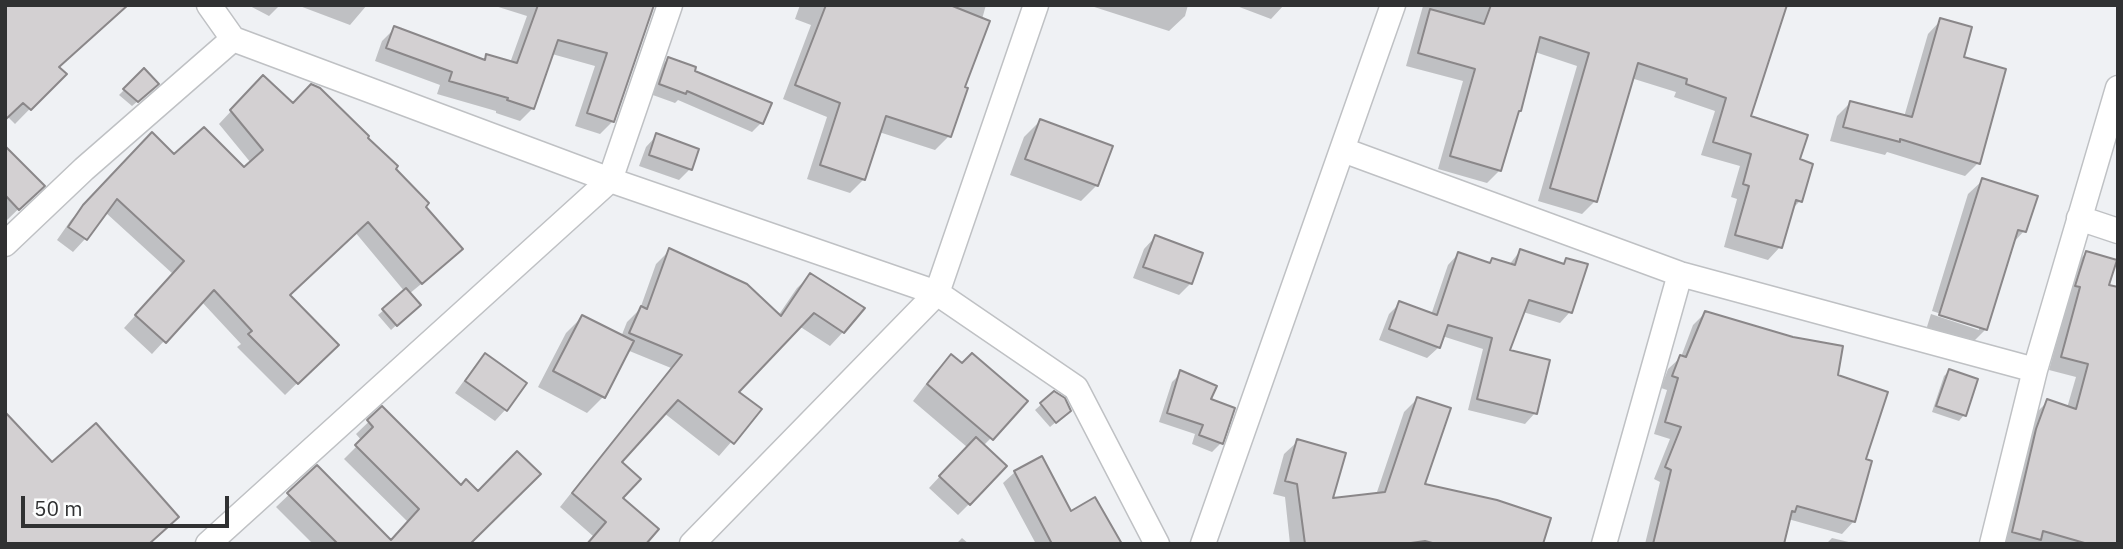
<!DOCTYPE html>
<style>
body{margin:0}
#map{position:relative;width:2123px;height:549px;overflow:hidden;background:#eff1f4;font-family:"IBM Plex Sans",sans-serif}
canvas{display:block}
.frame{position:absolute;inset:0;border:7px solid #303132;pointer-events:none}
.scale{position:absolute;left:21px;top:496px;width:208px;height:32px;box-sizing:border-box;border:4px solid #303132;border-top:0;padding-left:9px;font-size:21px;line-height:24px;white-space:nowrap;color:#303132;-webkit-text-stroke:5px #fdfefe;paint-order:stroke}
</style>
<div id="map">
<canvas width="2123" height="549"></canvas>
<div class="frame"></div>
<div class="scale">50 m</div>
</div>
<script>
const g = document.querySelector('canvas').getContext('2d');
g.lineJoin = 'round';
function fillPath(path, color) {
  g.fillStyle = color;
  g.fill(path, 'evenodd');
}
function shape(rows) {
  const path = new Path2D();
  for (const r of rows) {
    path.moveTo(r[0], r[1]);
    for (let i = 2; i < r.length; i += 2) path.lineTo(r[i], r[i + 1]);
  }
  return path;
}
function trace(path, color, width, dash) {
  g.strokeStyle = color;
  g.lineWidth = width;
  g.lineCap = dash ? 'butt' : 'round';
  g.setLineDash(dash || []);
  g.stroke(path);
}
fillPath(shape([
 [248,5,280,5,269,16],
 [297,5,367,5,350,25],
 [492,5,653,5,613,121,600,134,575,126,595,66,552,54,533,108,520,121,496,113,496,111,437,94,440,85,375,61,382,41,395,28,482,60,487,56,510,63,527,16],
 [800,5,986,5,949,136,935,150,879,132,864,179,850,193,807,179,827,117,783,99,811,25,795,19],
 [1088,5,1188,5,1185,16,1169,31],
 [1234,5,1284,5,1271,19],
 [1420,5,1786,5,1749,117,1797,161,1800,201,1791,210,1780,247,1768,260,1724,247,1737,199,1731,197,1740,166,1701,155,1715,111,1674,97,1676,92,1631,78,1595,201,1582,214,1538,201,1577,66,1535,52,1500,170,1487,183,1438,169,1463,81,1406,66,1423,6],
 [1941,20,1962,59,1978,163,1965,176,1887,152,1885,155,1830,141,1837,116,1850,103,1904,117,1928,34],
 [668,59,693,72,761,123,752,132,678,100,675,103,650,94,659,68],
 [58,67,64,74,15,124,7,116],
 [144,70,152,89,132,106,119,95],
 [263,77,293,105,365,138,424,206,449,261,409,294,413,310,391,330,378,315,405,292,355,232,288,295,336,345,285,395,237,347,241,344,201,301,152,354,124,328,173,274,105,212,85,239,73,252,57,240,71,220,139,146,174,157,244,170,251,163,219,124],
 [1040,121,1110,147,1096,186,1081,201,1010,175,1024,137],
 [657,135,690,169,679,180,639,166,646,147],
 [5,148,42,186,5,222],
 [1983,180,2024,231,2013,243,1986,329,1971,344,1926,330,1931,314,1979,330,1979,326,1932,311,1968,194],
 [1155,237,1191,283,1179,295,1133,278,1144,249],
 [670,250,778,316,797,288,811,275,843,332,830,346,799,326,737,392,759,410,719,456,664,413,619,462,621,498,643,544,587,544,593,536,560,507,671,368,627,350,603,397,587,413,538,387,566,333,582,317,621,337,627,322,640,309,656,264],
 [1520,251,1561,265,1567,260,1585,266,1570,312,1560,323,1523,312,1508,352,1535,413,1525,424,1468,410,1483,349,1442,336,1438,348,1427,358,1379,340,1389,314,1400,303,1431,315,1448,265,1458,254,1489,264,1493,260,1509,265],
 [2086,253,2107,286,2118,544,2000,544,2035,414,2048,401,2067,408,2076,377,2049,370,2068,300,2073,266],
 [1705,313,1836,376,1864,460,1854,521,1842,534,1788,519,1782,544,1645,544,1660,482,1654,479,1670,439,1654,434,1667,390,1661,388,1668,369,1681,357,1693,325],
 [485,355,506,409,495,421,455,393,474,367],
 [951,356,991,438,983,446,969,504,958,515,929,488,967,447,913,401,935,372],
 [1949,371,1964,415,1959,421,1932,412,1944,376],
 [1181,373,1209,400,1221,443,1212,452,1192,444,1195,434,1159,422,1172,382],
 [1054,393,1063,416,1050,427,1035,410],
 [1417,399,1423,486,1541,544,1290,544,1285,497,1273,494,1284,454,1298,441,1331,500,1376,495,1404,412],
 [382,409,466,544,313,544,276,507,317,468,391,542,408,522,344,459,362,441,356,434],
 [1015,472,1070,513,1120,544,1036,544,1003,483],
 [962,538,969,544,956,544],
 [1832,538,1857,544,1826,544]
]), '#0003');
const building = shape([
 [5,5,128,5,59,67,67,74,31,110,23,103,5,120,5,5],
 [538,5,654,5,614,122,587,113,607,53,558,40,534,109,507,100,508,98,449,81,452,72,386,48,394,26,485,60,486,54,517,63,538,5],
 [826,5,950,5,990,21,965,87,968,88,951,137,886,116,865,180,820,165,840,103,795,85,826,5],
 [1491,5,1787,5,1751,116,1808,135,1800,159,1813,164,1802,202,1796,200,1782,248,1735,235,1749,186,1743,184,1751,154,1713,142,1726,98,1686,84,1687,79,1638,63,1597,202,1550,188,1589,53,1540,37,1521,111,1519,111,1501,171,1450,156,1475,69,1418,53,1430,9,1484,24,1491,5],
 [1940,18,1972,27,1964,57,2006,69,1980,164,1900,139,1900,142,1843,127,1850,101,1912,117,1940,18],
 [668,57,696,67,695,71,772,103,763,124,687,91,686,94,659,84,668,57],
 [144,68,159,84,138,102,123,89,144,68],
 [263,75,293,103,311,84,320,88,369,136,368,138,398,166,396,169,429,203,426,207,463,249,422,284,368,222,290,295,339,345,298,384,248,334,252,331,214,290,166,343,135,315,184,261,117,199,87,240,68,227,83,205,152,132,174,154,204,127,244,167,263,150,230,110,263,75],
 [1040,119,1113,146,1098,186,1025,159,1040,119],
 [656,133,699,149,692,170,649,155,656,133],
 [5,146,45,186,19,210,5,195,5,146],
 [1982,178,2038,196,2026,232,2018,230,1987,330,1939,315,1982,178],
 [1155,235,1203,253,1192,284,1143,267,1155,235],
 [669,248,747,284,781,316,810,273,865,308,844,333,814,313,739,392,762,409,734,444,678,400,622,462,641,479,623,498,659,529,646,544,587,544,606,522,572,493,682,355,629,333,641,306,647,309,669,248],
 [1520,249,1564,264,1566,258,1588,264,1572,313,1529,300,1510,350,1550,360,1537,414,1477,399,1492,338,1448,325,1440,348,1389,329,1399,301,1437,315,1458,252,1490,263,1492,258,1515,265,1520,249],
 [2086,251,2117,260,2109,285,2118,287,2118,544,2088,544,2043,531,2041,540,2012,532,2036,429,2047,399,2076,409,2088,364,2061,357,2080,287,2075,286,2086,251],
 [406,288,421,305,397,326,382,309,406,288],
 [1705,311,1793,337,1843,346,1838,375,1888,392,1866,459,1872,461,1855,522,1797,506,1795,512,1792,511,1784,544,1653,544,1671,470,1665,467,1681,427,1665,422,1678,378,1672,376,1680,355,1686,357,1705,311],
 [582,315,634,341,605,398,553,371,582,315],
 [485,353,527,383,507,411,465,381,485,353],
 [972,353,1028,401,993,440,927,384,951,354,962,363,972,353],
 [1949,369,1978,379,1966,416,1936,406,1949,369],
 [1180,370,1217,386,1211,399,1235,408,1223,444,1199,435,1203,425,1167,413,1180,370],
 [1054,391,1065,398,1071,411,1056,423,1040,403,1054,391],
 [1417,397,1451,408,1425,484,1497,500,1551,518,1543,544,1436,544,1425,541,1404,544,1305,544,1297,484,1285,481,1297,439,1346,453,1333,498,1385,492,1417,397],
 [382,406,461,485,466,479,478,491,517,451,541,474,470,544,338,544,287,493,317,465,391,540,419,509,355,445,373,427,367,420,382,406],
 [5,412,52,462,96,423,179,517,149,544,5,544,5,412],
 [976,437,1007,466,970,505,939,476,976,437],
 [1042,456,1071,511,1095,497,1122,544,1052,544,1014,471,1042,456]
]);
fillPath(building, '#d3d0d2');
trace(building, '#8a8789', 2);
const minor = shape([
 [209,5,233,39,610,180,937,293,1076,388,1157,544],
 [1343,150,1680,274,2035,370],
 [2079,218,2118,231],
 [5,244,84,169,233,39],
 [208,544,610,180,670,5],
 [692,544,937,293,1036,5],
 [1203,544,1393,5],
 [1604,544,1680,274],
 [1992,544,2035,370,2118,88]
]);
trace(minor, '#bfc1c4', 27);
trace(minor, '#fff', 24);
</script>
